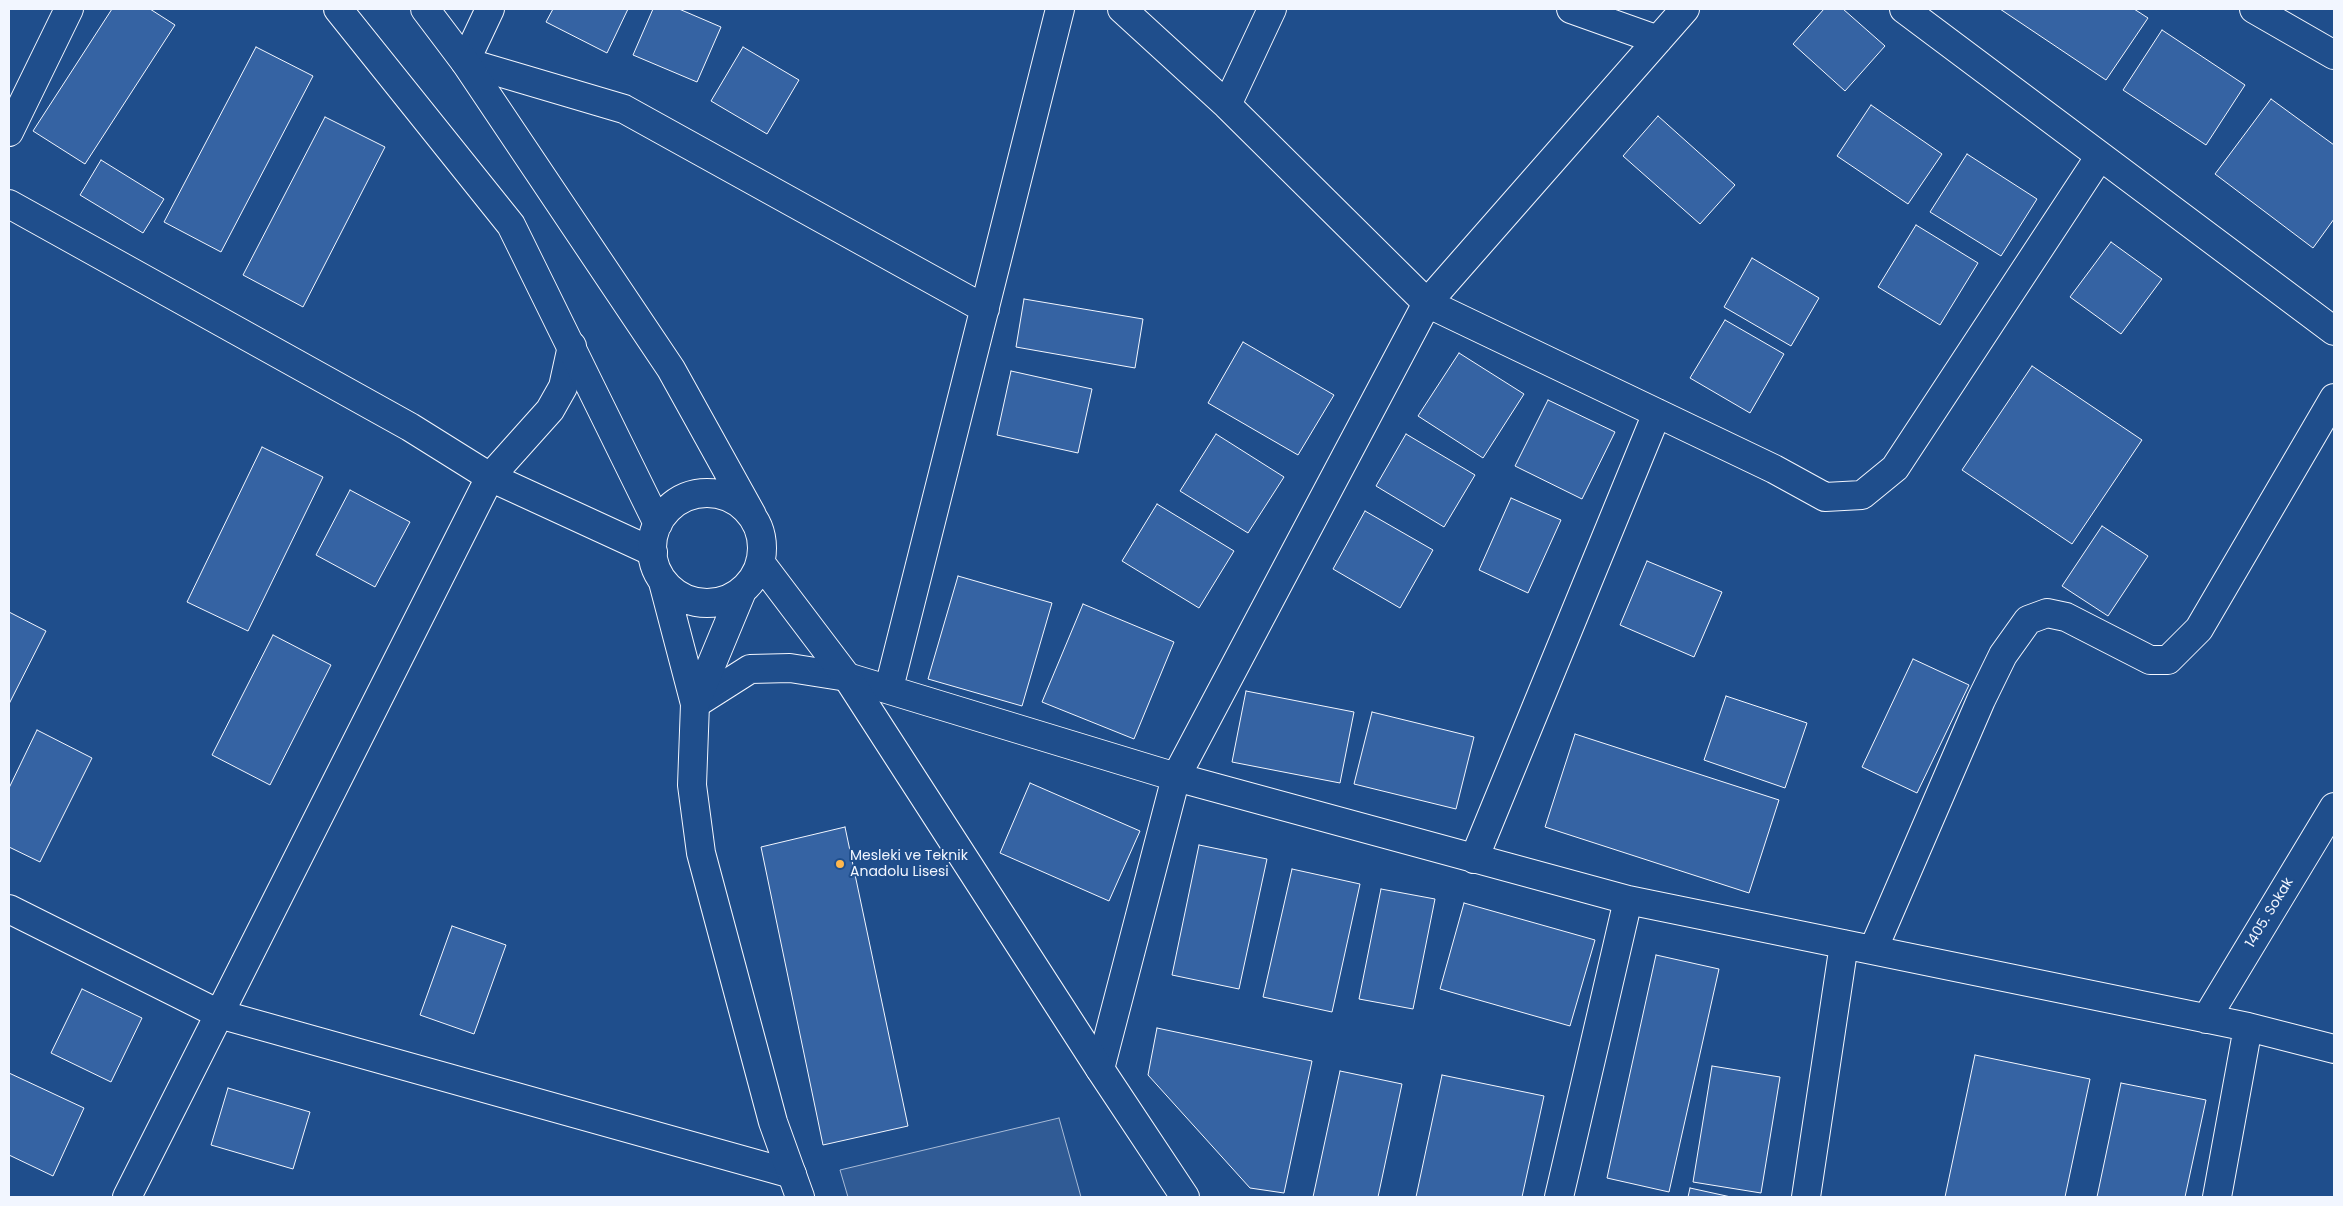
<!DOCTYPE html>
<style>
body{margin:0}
#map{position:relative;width:2343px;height:1206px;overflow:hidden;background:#1f4e8c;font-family:Poppins,sans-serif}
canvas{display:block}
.frame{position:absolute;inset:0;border:10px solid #f2f6ff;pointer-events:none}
</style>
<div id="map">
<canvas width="2343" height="1206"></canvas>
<div class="frame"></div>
</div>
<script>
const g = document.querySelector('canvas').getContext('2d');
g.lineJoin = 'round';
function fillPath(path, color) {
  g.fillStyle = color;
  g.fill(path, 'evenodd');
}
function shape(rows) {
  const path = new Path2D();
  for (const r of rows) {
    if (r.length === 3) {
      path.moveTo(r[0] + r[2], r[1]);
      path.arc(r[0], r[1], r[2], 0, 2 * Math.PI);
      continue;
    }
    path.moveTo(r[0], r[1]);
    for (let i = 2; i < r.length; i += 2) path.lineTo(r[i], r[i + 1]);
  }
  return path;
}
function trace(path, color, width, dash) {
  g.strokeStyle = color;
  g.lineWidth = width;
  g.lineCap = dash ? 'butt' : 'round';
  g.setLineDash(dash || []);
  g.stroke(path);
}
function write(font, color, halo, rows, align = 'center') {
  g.font = font + ' Poppins,sans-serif';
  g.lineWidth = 4;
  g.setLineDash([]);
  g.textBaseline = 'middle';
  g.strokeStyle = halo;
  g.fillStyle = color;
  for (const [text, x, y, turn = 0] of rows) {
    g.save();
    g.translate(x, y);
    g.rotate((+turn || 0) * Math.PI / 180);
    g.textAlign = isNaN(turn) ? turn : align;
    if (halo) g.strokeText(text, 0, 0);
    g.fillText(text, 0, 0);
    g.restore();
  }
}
const built = shape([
 [1059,1118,1081,1197,848,1197,840,1170,1059,1118]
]);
fillPath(built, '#305b95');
trace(built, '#a8bbd7', 1);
const building = shape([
 [112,9,150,9,175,25,85,164,33,131,112,9],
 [553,9,628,9,607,53,546,22,553,9],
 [653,9,679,9,721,27,697,82,633,55,653,9],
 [1824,9,1843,9,1885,46,1845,91,1793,44,1824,9],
 [2000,9,2134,9,2148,18,2106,80,2000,9],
 [2162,30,2245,85,2206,145,2123,90,2162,30],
 [256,47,313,76,221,252,164,222,256,47],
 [743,47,799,80,767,134,711,101,743,47],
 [2271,99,2334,145,2334,219,2313,248,2215,174,2271,99],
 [1871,105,1942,154,1908,204,1837,156,1871,105],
 [1658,116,1735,185,1700,224,1623,156,1658,116],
 [325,117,385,147,303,307,243,275,325,117],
 [1967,154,2037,199,2001,256,1930,212,1967,154],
 [101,160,164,199,143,233,80,195,101,160],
 [1916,225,1978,263,1940,325,1878,287,1916,225],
 [2111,242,2162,279,2121,334,2070,297,2111,242],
 [1752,258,1819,298,1791,346,1724,307,1752,258],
 [1024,299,1143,319,1135,368,1016,347,1024,299],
 [1725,320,1784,354,1750,413,1690,378,1725,320],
 [1243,342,1334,395,1298,455,1208,403,1243,342],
 [1459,353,1524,394,1483,458,1418,416,1459,353],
 [2032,366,2142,440,2072,544,1962,470,2032,366],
 [1011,371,1092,389,1078,453,997,435,1011,371],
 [1548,400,1615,432,1582,499,1515,466,1548,400],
 [1216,434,1284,477,1248,533,1180,491,1216,434],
 [1406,434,1475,475,1444,527,1376,486,1406,434],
 [262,447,323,477,248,631,187,602,262,447],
 [350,490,410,522,375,587,316,555,350,490],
 [1511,498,1561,520,1528,593,1479,570,1511,498],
 [1157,504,1234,551,1199,608,1122,561,1157,504],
 [1365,511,1433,550,1400,608,1333,569,1365,511],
 [2102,526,2148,556,2108,616,2062,586,2102,526],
 [1647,561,1722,592,1694,657,1620,625,1647,561],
 [958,576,1052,603,1022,706,928,679,958,576],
 [1083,604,1174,642,1134,739,1042,702,1083,604],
 [9,612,46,631,9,704,9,612],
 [273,635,331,665,270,785,212,755,273,635],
 [1913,659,1969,685,1917,793,1862,767,1913,659],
 [1246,691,1354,712,1340,783,1232,762,1246,691],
 [1726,696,1807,723,1785,788,1704,760,1726,696],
 [1372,712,1474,737,1456,809,1354,784,1372,712],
 [37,730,92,758,40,862,9,847,9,788,37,730],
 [1575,734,1779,800,1749,893,1545,827,1575,734],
 [1030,783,1140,831,1109,901,1000,853,1030,783],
 [845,827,908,1126,823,1145,761,847,845,827],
 [1199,845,1267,859,1239,989,1172,975,1199,845],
 [1292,869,1360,884,1332,1012,1263,997,1292,869],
 [1381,889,1435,899,1413,1009,1359,999,1381,889],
 [1464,903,1595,940,1570,1026,1440,989,1464,903],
 [452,926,506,945,474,1034,420,1015,452,926],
 [1656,955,1719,969,1669,1192,1607,1178,1656,955],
 [82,989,142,1018,111,1082,51,1053,82,989],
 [1157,1028,1312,1061,1284,1193,1250,1188,1148,1075,1157,1028],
 [1975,1055,2090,1079,2065,1197,1945,1197,1975,1055],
 [1712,1066,1780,1077,1761,1193,1693,1182,1712,1066],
 [1340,1071,1402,1084,1378,1197,1313,1197,1340,1071],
 [9,1073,84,1108,53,1176,9,1155,9,1073],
 [1442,1075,1544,1096,1522,1197,1416,1197,1442,1075],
 [2121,1083,2206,1100,2185,1197,2097,1197,2121,1083],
 [228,1088,310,1112,293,1169,211,1145,228,1088],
 [1690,1188,1731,1197,1688,1197,1690,1188]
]);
fillPath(building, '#3563a3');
trace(building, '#f2f6ff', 1);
const street = shape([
 [490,9,465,62,624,109,985,309],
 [1122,9,1227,105],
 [1272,9,1227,105,1427,303,1774,469,1825,497,1862,495,1895,468,2100,156],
 [1571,9,1658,40],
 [1904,9,2334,331],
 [2254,9,2334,55],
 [9,204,410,427,490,477,653,552],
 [889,688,1060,9],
 [695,704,750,669,790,668,847,677,1176,777,1628,900,2248,1027,2334,1049],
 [1474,859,1657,413],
 [9,909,219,1014,792,1174],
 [1873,950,1981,700,2003,655,2028,620,2047,613,2066,617,2150,660,2168,660,2199,629,2334,398],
 [2206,1019,2334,807],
 [1100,1069,1176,777,1427,303,1685,9],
 [127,1197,490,477,550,410,563,387,572,346],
 [1559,1197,1628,900],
 [1806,1197,1844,944],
 [2217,1197,2248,1027]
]);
const secondary = shape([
 [338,9,511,225,658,524],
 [425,9,465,62,671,369,752,515],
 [707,548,55],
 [760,562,847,677,1100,1069,1185,1197],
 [663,582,695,704,692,785,701,853,773,1122,800,1197],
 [695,704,742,591]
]);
const primary = shape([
 [9,132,69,9]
]);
trace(street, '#f2f6ff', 30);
trace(secondary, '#f2f6ff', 30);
trace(primary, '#f2f6ff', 30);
trace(street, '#1f4e8c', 28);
trace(secondary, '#1f4e8c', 28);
trace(primary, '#1f4e8c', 28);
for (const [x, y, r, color] of [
 [840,864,5,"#ffb74d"]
]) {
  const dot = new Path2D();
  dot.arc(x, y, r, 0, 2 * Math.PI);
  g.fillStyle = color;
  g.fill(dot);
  trace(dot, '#1f4e8c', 2);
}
write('14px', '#f2f6ff', '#1f4e8c', [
 ["Mesleki ve Teknik",850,856],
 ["Anadolu Lisesi",850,872]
], 'left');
write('14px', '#f2f6ff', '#1f4e8c', [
 ["1405. Sokak",2270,913,-59]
]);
</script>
